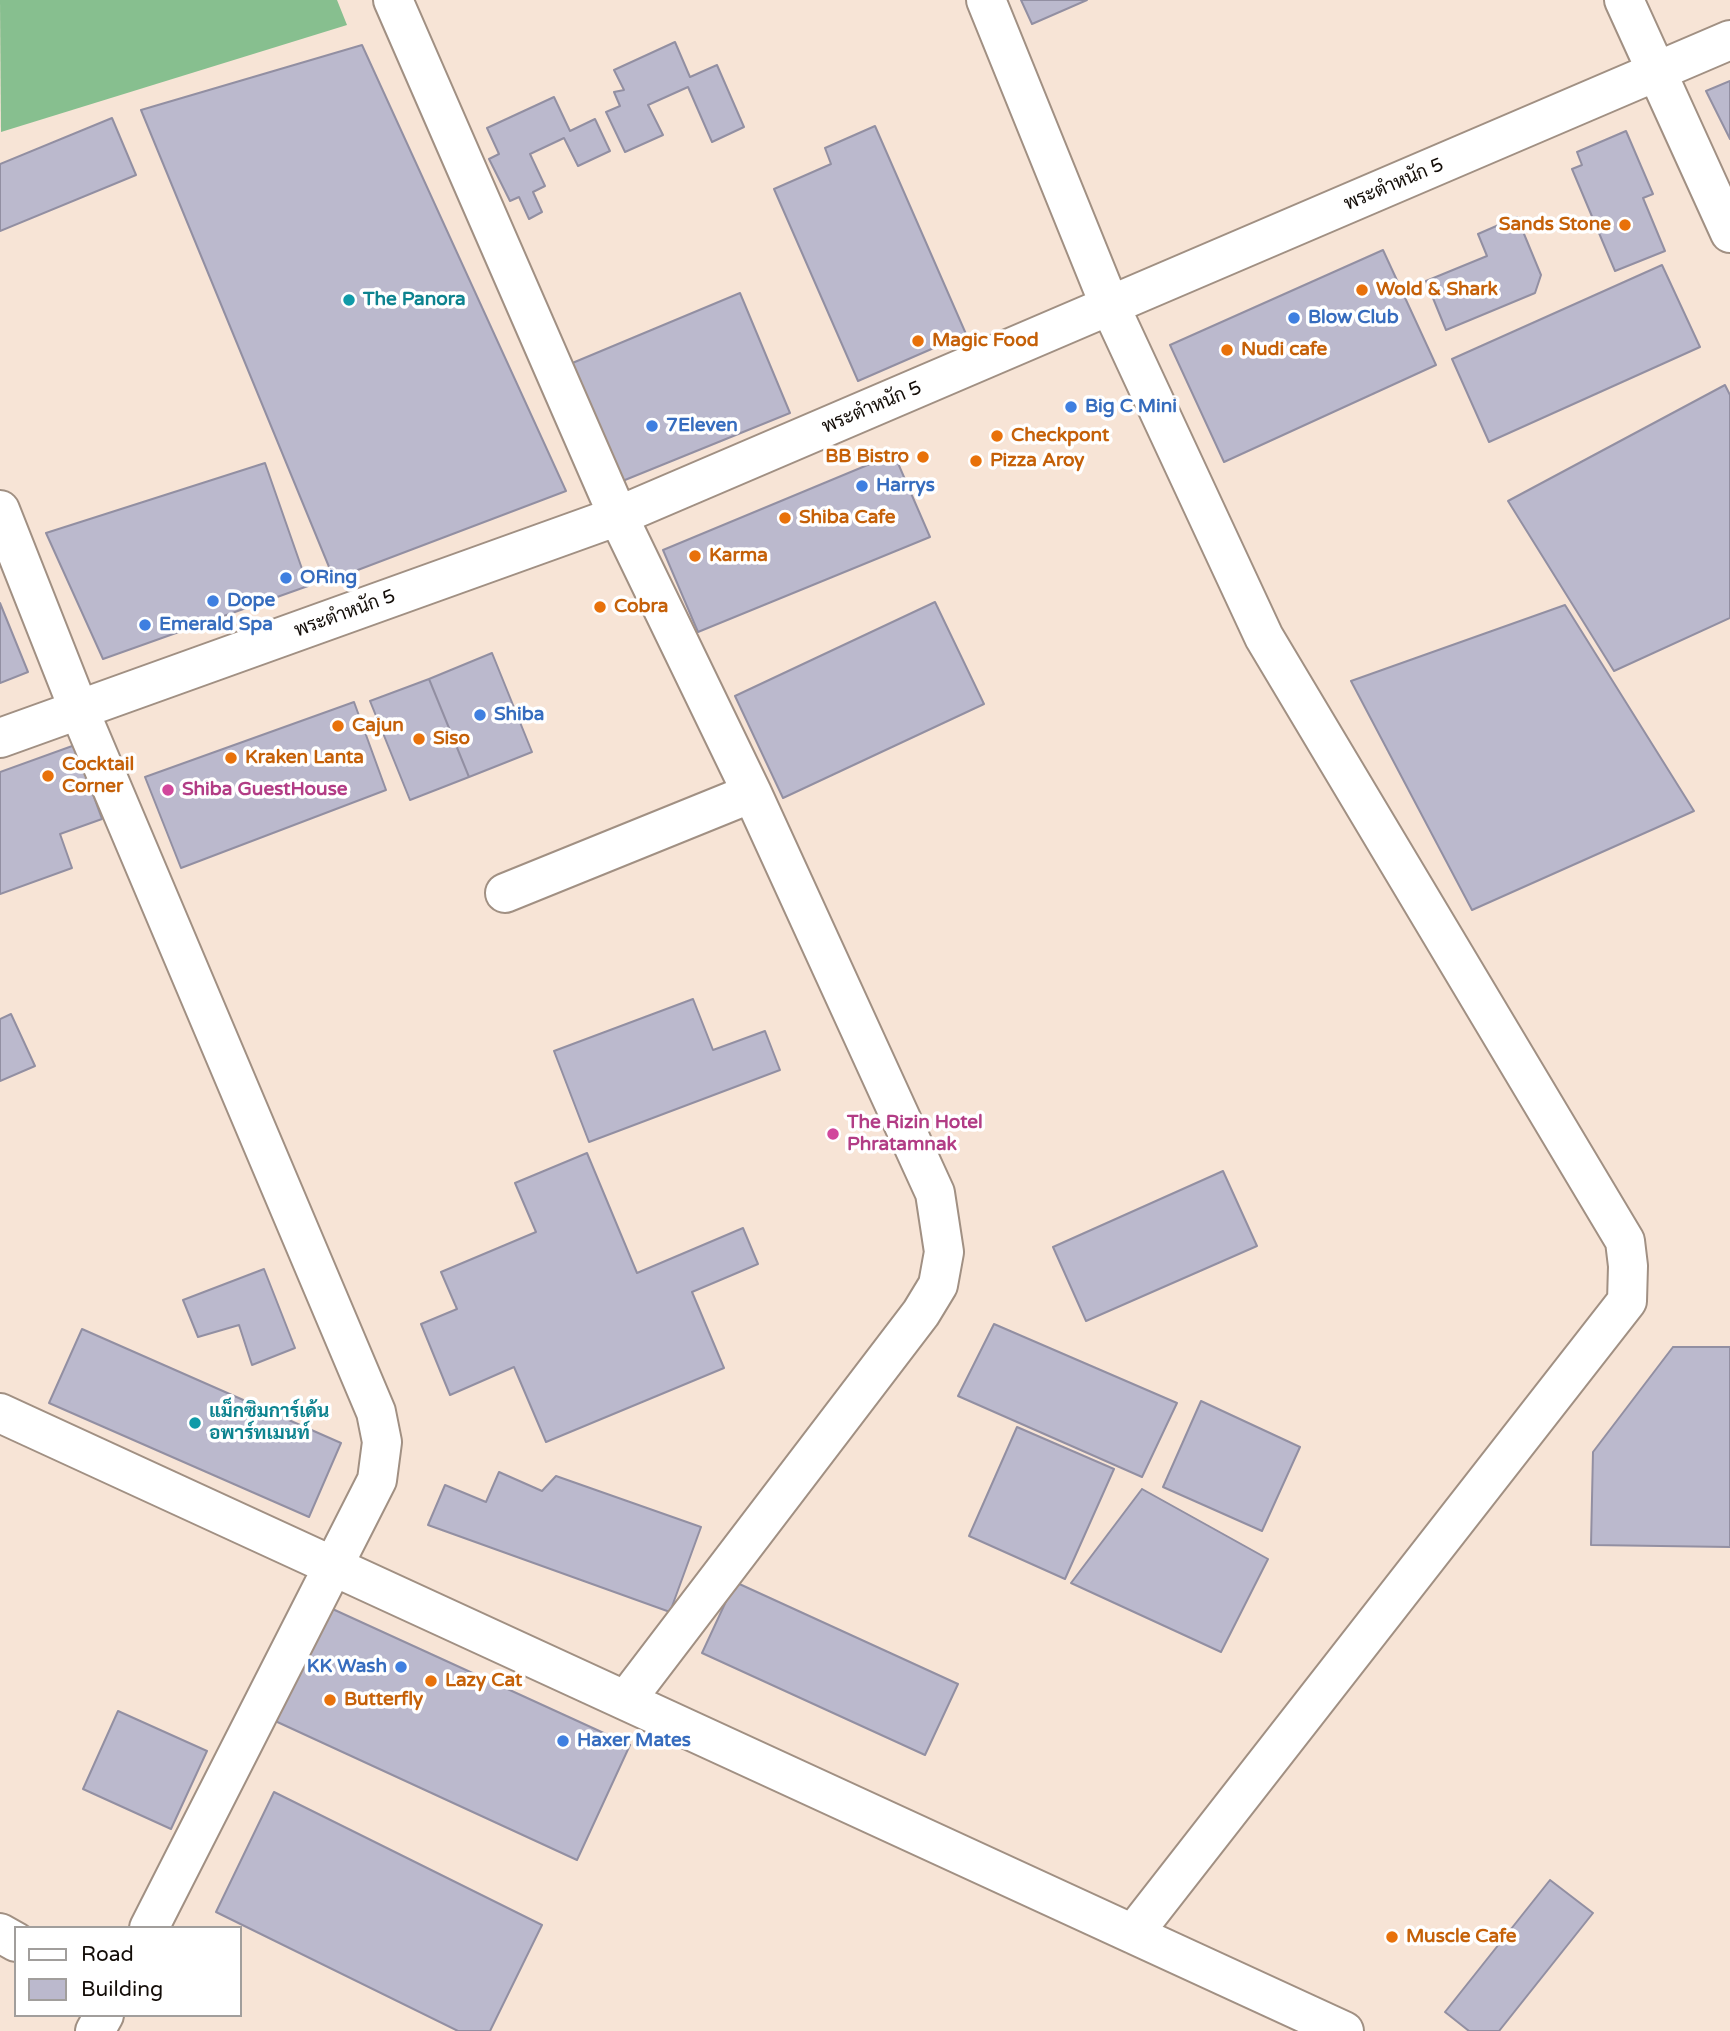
<!DOCTYPE html>
<meta charset="utf-8">
<style>
body{margin:0}
#map{position:relative;width:1730px;height:2031px;overflow:hidden;background:#f7e4d6;font-family:"Varela Round",sans-serif}
canvas{display:block}
.legend{position:absolute;left:14px;top:1926px;width:228px;height:91px;box-sizing:border-box;background:#fff;border:2px solid #a19e9c;margin:0;padding:9px 12px;list-style:none;font-size:21px;color:#130d08}
.legend li{display:flex;align-items:center;gap:14px;height:35px}
.legend b{width:35px;border:2px solid #a19e9c}
</style>
<div id="map">
<canvas width="1730" height="2031"></canvas>
<ul class="legend">
<li><b style="height:9px;background:#fff"></b>Road</li>
<li><b style="height:19px;background:#bbb9cd"></b>Building</li>
</ul>
</div>
<script>
const g = document.querySelector('canvas').getContext('2d');
g.lineJoin = 'round';
function fillPath(path, color) {
  g.fillStyle = color;
  g.fill(path, 'evenodd');
}
function shape(rows) {
  const path = new Path2D();
  for (const r of rows) {
    path.moveTo(r[0], r[1]);
    for (let i = 2; i < r.length; i += 2) path.lineTo(r[i], r[i + 1]);
  }
  return path;
}
function trace(path, color, width, dash) {
  g.strokeStyle = color;
  g.lineWidth = width;
  g.lineCap = dash ? 'butt' : 'round';
  g.setLineDash(dash || []);
  g.stroke(path);
}
function write(font, color, halo, rows, align = 'center') {
  g.font = font + ' "Varela Round",Sarabun,sans-serif';
  g.lineWidth = 7;
  g.setLineDash([]);
  g.textBaseline = 'middle';
  g.strokeStyle = halo;
  g.fillStyle = color;
  for (const [text, x, y, turn = 0] of rows) {
    g.save();
    g.translate(x, y);
    g.rotate((+turn || 0) * Math.PI / 180);
    g.textAlign = isNaN(turn) ? turn : align;
    if (halo) g.strokeText(text, 0, 0);
    g.fillText(text, 0, 0);
    g.restore();
  }
}
fillPath(shape([
 [0,0,337,0,347,25,1,132]
]), '#87bf8f');
const building = shape([
 [1021,0,1087,0,1032,24,1021,0],
 [675,42,690,77,717,65,744,127,712,142,688,87,648,105,663,135,625,152,606,112,620,106,614,92,624,90,614,70,675,42],
 [362,45,566,491,334,579,141,110,362,45],
 [1730,81,1730,139,1706,91,1730,81],
 [554,97,570,131,595,119,610,151,578,166,564,138,530,154,545,186,533,192,542,212,529,219,519,197,510,201,489,159,499,154,487,128,554,97],
 [112,118,136,175,0,231,0,164,112,118],
 [875,126,966,334,858,381,774,189,831,164,825,148,875,126],
 [1626,131,1653,194,1643,198,1665,251,1615,271,1572,169,1582,165,1577,152,1626,131],
 [1517,217,1541,275,1535,293,1446,330,1426,281,1487,256,1478,234,1517,217],
 [1383,250,1436,365,1224,462,1170,345,1383,250],
 [1662,265,1700,347,1489,442,1452,359,1662,265],
 [740,293,790,413,620,482,570,364,740,293],
 [1725,385,1730,395,1730,618,1614,671,1508,501,1725,385],
 [894,454,930,537,698,632,663,550,894,454],
 [265,463,308,586,103,659,46,533,265,463],
 [935,602,984,704,783,798,735,696,935,602],
 [0,603,28,672,0,683,0,603],
 [1565,605,1694,811,1472,910,1351,681,1565,605],
 [492,653,532,752,469,777,429,679,492,653],
 [429,679,469,777,410,800,370,701,429,679],
 [354,702,386,790,181,868,145,777,354,702],
 [75,745,102,819,60,834,72,868,0,894,0,772,75,745],
 [693,999,713,1050,765,1031,780,1070,589,1142,554,1051,693,999],
 [11,1014,35,1066,0,1081,0,1019,11,1014],
 [587,1153,637,1273,743,1228,758,1264,692,1292,724,1368,546,1442,514,1367,450,1395,421,1324,457,1309,441,1272,536,1232,515,1183,587,1153],
 [1223,1171,1257,1246,1086,1321,1053,1247,1223,1171],
 [264,1269,295,1348,252,1365,239,1325,198,1337,183,1300,264,1269],
 [994,1324,1177,1403,1142,1477,958,1396,994,1324],
 [82,1329,341,1443,309,1517,49,1403,82,1329],
 [1673,1347,1730,1347,1730,1547,1591,1545,1593,1452,1673,1347],
 [1201,1401,1300,1447,1262,1531,1163,1487,1201,1401],
 [1017,1427,1114,1469,1065,1579,969,1536,1017,1427],
 [499,1472,542,1491,556,1476,701,1527,670,1612,428,1525,445,1485,486,1502,499,1472],
 [1142,1489,1268,1559,1221,1652,1071,1583,1142,1489],
 [735,1582,958,1684,925,1755,702,1653,735,1582],
 [326,1606,630,1745,577,1860,273,1720,326,1606],
 [118,1711,207,1751,171,1829,83,1789,118,1711],
 [274,1792,542,1925,490,2031,458,2031,216,1912,274,1792],
 [1550,1880,1593,1913,1499,2031,1469,2031,1445,2012,1550,1880]
]);
fillPath(building, '#bbb9cd');
trace(building, '#928fa2', 2);
const minor = shape([
 [393,0,618,516,752,793,935,1193,944,1252,938,1285,921,1313,626,1700],
 [986,0,1110,306,1264,637,1625,1241,1628,1266,1627,1301,1133,1934],
 [1624,0,1730,233],
 [0,510,79,710,376,1412,382,1442,377,1480,149,1928],
 [0,738,618,516,1730,40],
 [505,893,752,793],
 [0,1413,1344,2031],
 [0,1933,16,1942],
 [95,2031,104,2015]
]);
trace(minor, '#a19083', 42);
trace(minor, '#fff', 38);
for (const [x, y, r, color] of [
 [1625,225,7,"#e8710a"],
 [1362,290,7,"#e8710a"],
 [349,300,7,"#0f9aa8"],
 [1294,318,7,"#3f7fe0"],
 [918,341,7,"#e8710a"],
 [1227,350,7,"#e8710a"],
 [1071,407,7,"#3f7fe0"],
 [652,426,7,"#3f7fe0"],
 [997,436,7,"#e8710a"],
 [923,457,7,"#e8710a"],
 [976,461,7,"#e8710a"],
 [862,486,7,"#3f7fe0"],
 [785,518,7,"#e8710a"],
 [695,556,7,"#e8710a"],
 [286,578,7,"#3f7fe0"],
 [213,601,7,"#3f7fe0"],
 [600,607,7,"#e8710a"],
 [145,625,7,"#3f7fe0"],
 [480,715,7,"#3f7fe0"],
 [338,726,7,"#e8710a"],
 [419,739,7,"#e8710a"],
 [231,758,7,"#e8710a"],
 [48,776,7,"#e8710a"],
 [168,790,7,"#d1479c"],
 [833,1134,7,"#d1479c"],
 [195,1423,7,"#0f9aa8"],
 [401,1667,7,"#3f7fe0"],
 [431,1681,7,"#e8710a"],
 [330,1700,7,"#e8710a"],
 [563,1741,7,"#3f7fe0"],
 [1392,1937,7,"#e8710a"]
]) {
  const dot = new Path2D();
  dot.arc(x, y, r, 0, 2 * Math.PI);
  g.fillStyle = color;
  g.fill(dot);
  trace(dot, '#fff', 2.5);
}
write('19px', '#130d08', '#fff', [
 ["พระตำหนัก 5",1394,185,-23],
 ["พระตำหนัก 5",872,408,-23],
 ["พระตำหนัก 5",345,614,-20]
]);
write('bold 19px', '#c56008', '#fff', [
 ["Sands Stone",1611,225,"right"],
 ["Wold & Shark",1376,290],
 ["Magic Food",932,341],
 ["Nudi cafe",1241,350],
 ["Checkpont",1011,436],
 ["BB Bistro",909,457,"right"],
 ["Pizza Aroy",990,461],
 ["Shiba Cafe",799,518],
 ["Karma",709,556],
 ["Cobra",614,607],
 ["Cajun",352,726],
 ["Siso",433,739],
 ["Kraken Lanta",245,758],
 ["Cocktail",62,765],
 ["Corner",62,787],
 ["Lazy Cat",445,1681],
 ["Butterfly",344,1700],
 ["Muscle Cafe",1406,1937]
], 'left');
write('bold 19px', '#0d838f', '#fff', [
 ["The Panora",363,300],
 ["แม็กซิมการ์เด้น",209,1412],
 ["อพาร์ทเมนท์",209,1434]
], 'left');
write('bold 19px', '#366cbe', '#fff', [
 ["Blow Club",1308,318],
 ["Big C Mini",1085,407],
 ["7Eleven",666,426],
 ["Harrys",876,486],
 ["ORing",300,578],
 ["Dope",227,601],
 ["Emerald Spa",159,625],
 ["Shiba",494,715],
 ["KK Wash",387,1667,"right"],
 ["Haxer Mates",577,1741]
], 'left');
write('bold 19px', '#b23c85', '#fff', [
 ["Shiba GuestHouse",182,790],
 ["The Rizin Hotel",847,1123],
 ["Phratamnak",847,1145]
], 'left');
</script>
